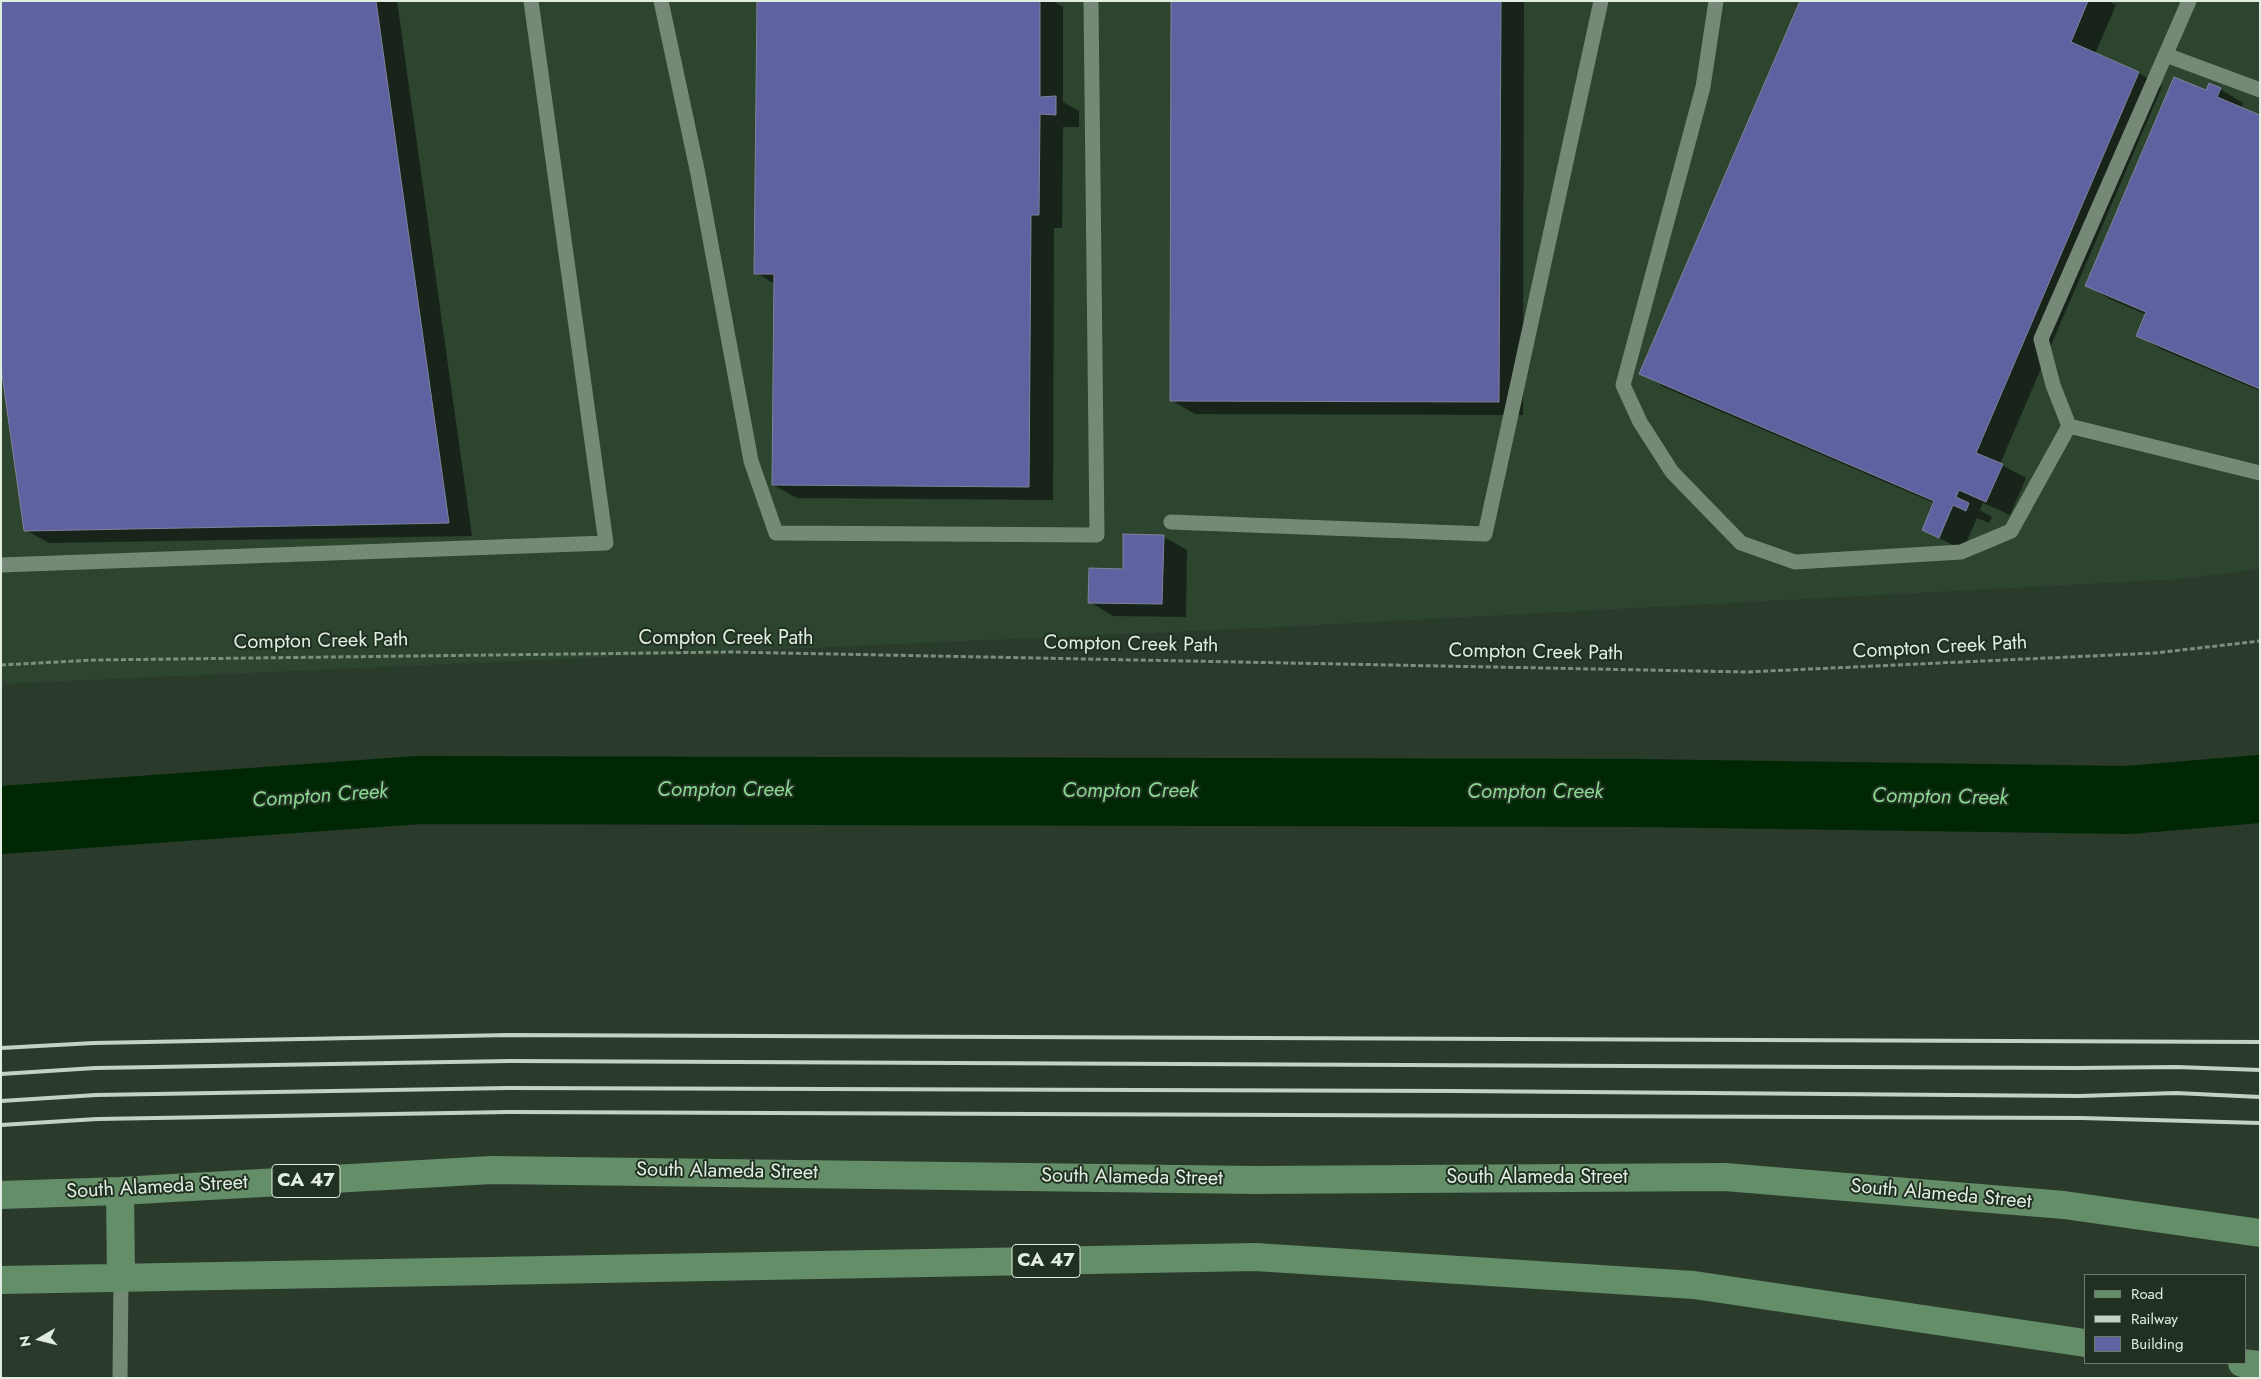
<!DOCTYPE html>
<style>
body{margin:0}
#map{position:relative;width:2261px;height:1379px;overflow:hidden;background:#2a3b2b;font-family:Jost,sans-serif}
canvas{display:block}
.frame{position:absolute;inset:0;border:2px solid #e2ede2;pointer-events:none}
.legend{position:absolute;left:2084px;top:1274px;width:162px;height:90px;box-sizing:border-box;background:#203121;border:1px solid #6e7c6e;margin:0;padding:6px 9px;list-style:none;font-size:15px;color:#e2ede2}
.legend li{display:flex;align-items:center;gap:10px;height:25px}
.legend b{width:25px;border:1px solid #6e7c6e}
.north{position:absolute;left:15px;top:1314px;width:50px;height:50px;-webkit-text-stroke:4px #203121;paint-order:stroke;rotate:262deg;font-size:14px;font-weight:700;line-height:20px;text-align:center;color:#e2ede2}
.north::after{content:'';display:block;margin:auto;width:18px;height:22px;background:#e2ede2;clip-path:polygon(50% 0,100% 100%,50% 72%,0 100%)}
</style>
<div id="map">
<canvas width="2261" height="1379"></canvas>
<div class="frame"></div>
<ul class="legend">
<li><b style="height:6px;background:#648e68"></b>Road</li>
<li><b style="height:6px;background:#c6d1c6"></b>Railway</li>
<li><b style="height:14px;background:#5f62a0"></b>Building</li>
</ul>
<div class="north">N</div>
</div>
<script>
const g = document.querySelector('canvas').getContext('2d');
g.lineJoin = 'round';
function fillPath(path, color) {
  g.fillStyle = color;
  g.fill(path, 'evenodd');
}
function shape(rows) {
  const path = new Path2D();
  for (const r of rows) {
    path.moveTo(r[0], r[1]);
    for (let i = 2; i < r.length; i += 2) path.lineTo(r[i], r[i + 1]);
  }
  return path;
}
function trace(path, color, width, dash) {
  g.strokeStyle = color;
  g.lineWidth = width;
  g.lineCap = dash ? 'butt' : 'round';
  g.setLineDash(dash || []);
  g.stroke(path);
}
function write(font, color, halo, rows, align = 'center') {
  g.font = font + ' Jost,sans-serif';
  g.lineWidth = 4;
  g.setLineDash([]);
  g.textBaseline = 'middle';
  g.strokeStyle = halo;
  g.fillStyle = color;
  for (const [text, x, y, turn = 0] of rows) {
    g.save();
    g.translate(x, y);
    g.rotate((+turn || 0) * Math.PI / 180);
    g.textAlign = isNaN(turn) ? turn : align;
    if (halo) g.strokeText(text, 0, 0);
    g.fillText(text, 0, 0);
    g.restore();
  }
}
fillPath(shape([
 [1,1,2260,1,2260,569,2180,579,1281,627,1,684]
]), '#2d442f');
fillPath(shape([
 [1,1,397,1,472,536,49,543,25,530],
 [758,1,1053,1,1063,7,1063,102,1079,111,1079,127,1063,127,1062,228,1054,228,1053,500,797,498,773,485,775,284,756,273],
 [1173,1,1524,1,1523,415,1195,414,1171,400],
 [1801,1,2108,1,2116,5,2095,54,2139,73,2162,87,2000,464,2026,478,2010,515,1983,503,1980,510,1992,517,1989,523,1977,518,1963,550,1923,530,1934,503,1664,387,1641,373],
 [2220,89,2243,103,2241,108,2260,116,2260,391,2161,349,2138,335,2147,315,2110,299,2087,286,2206,92],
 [1164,537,1187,550,1186,617,1113,616,1090,602]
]), '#0007');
trace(shape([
 [1,820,419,790,1637,793,2128,800,2260,789]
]), '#002704', 68);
const building = shape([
 [1,1,376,1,449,523,24,531,1,367,1,1],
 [757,1,1040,1,1040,97,1056,96,1056,115,1040,114,1039,215,1031,215,1029,487,772,485,774,274,754,274,757,1],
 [1171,1,1501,1,1499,402,1170,401,1171,1],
 [1800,1,2088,1,2071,42,2139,72,1976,453,2003,464,1986,502,1959,490,1956,497,1969,503,1966,511,1953,505,1939,538,1922,530,1934,501,1639,374,1800,1],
 [2174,77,2206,90,2209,83,2221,88,2217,97,2260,115,2260,389,2136,336,2146,312,2085,286,2174,77],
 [1123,534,1164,535,1162,604,1088,603,1089,568,1123,569,1123,534]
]);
fillPath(building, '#5f62a0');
trace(building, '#7f829a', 1);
trace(shape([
 [1,665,94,660,731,652,1746,672,2155,653,2260,641]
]), '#7e8d7f', 3, [5, 2.5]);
trace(shape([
 [661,1,698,174,751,461,776,533,1097,535,1091,1],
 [1716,1,1703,87,1623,385,1640,422,1672,472,1741,543,1795,562,1961,552,2011,531,2069,426],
 [2189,1,2041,339,2053,385,2069,426,2260,473],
 [2166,55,2260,90],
 [1171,522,1485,534,1601,1],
 [1,565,606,543,531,1],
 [120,1378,121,1278]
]), '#758976', 15);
trace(shape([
 [120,1191,121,1278],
 [1,1195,120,1191,492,1170,1255,1180,1725,1177,2064,1205,2260,1233],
 [1,1280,1255,1257,1694,1285,2085,1343],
 [2242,1363,2260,1365]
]), '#648e68', 28);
trace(shape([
 [1,1048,94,1043,509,1035,2260,1042],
 [1,1074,95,1068,510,1061,2076,1068,2176,1067,2260,1070],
 [1,1101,96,1095,509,1088,1456,1091,2079,1096,2176,1093,2260,1097],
 [1,1125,97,1119,509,1112,2081,1118,2260,1123]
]), '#c6d1c6', 4);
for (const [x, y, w] of [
 [306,1181,68],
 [1046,1261,68]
]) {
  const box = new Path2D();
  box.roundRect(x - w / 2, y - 16.5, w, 33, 4);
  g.fillStyle = '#203121';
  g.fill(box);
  trace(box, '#e2ede2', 1);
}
write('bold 19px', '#e2ede2', null, [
 ["CA 47",306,1181],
 ["CA 47",1046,1261]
]);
write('20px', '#e2ede2', '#203121', [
 ["Compton Creek Path",726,639],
 ["Compton Creek Path",321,642,-1],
 ["Compton Creek Path",1131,645,1],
 ["Compton Creek Path",1940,648,-3],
 ["Compton Creek Path",1536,653,1],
 ["South Alameda Street",727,1172,1],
 ["South Alameda Street",1132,1178,1],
 ["South Alameda Street",1537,1178],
 ["South Alameda Street",157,1188,-3],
 ["South Alameda Street",1941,1195,5]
]);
write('italic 21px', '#8ad891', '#203121', [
 ["Compton Creek",725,791],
 ["Compton Creek",1130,792],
 ["Compton Creek",1535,793],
 ["Compton Creek",320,797,-4],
 ["Compton Creek",1940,798,1]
]);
</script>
